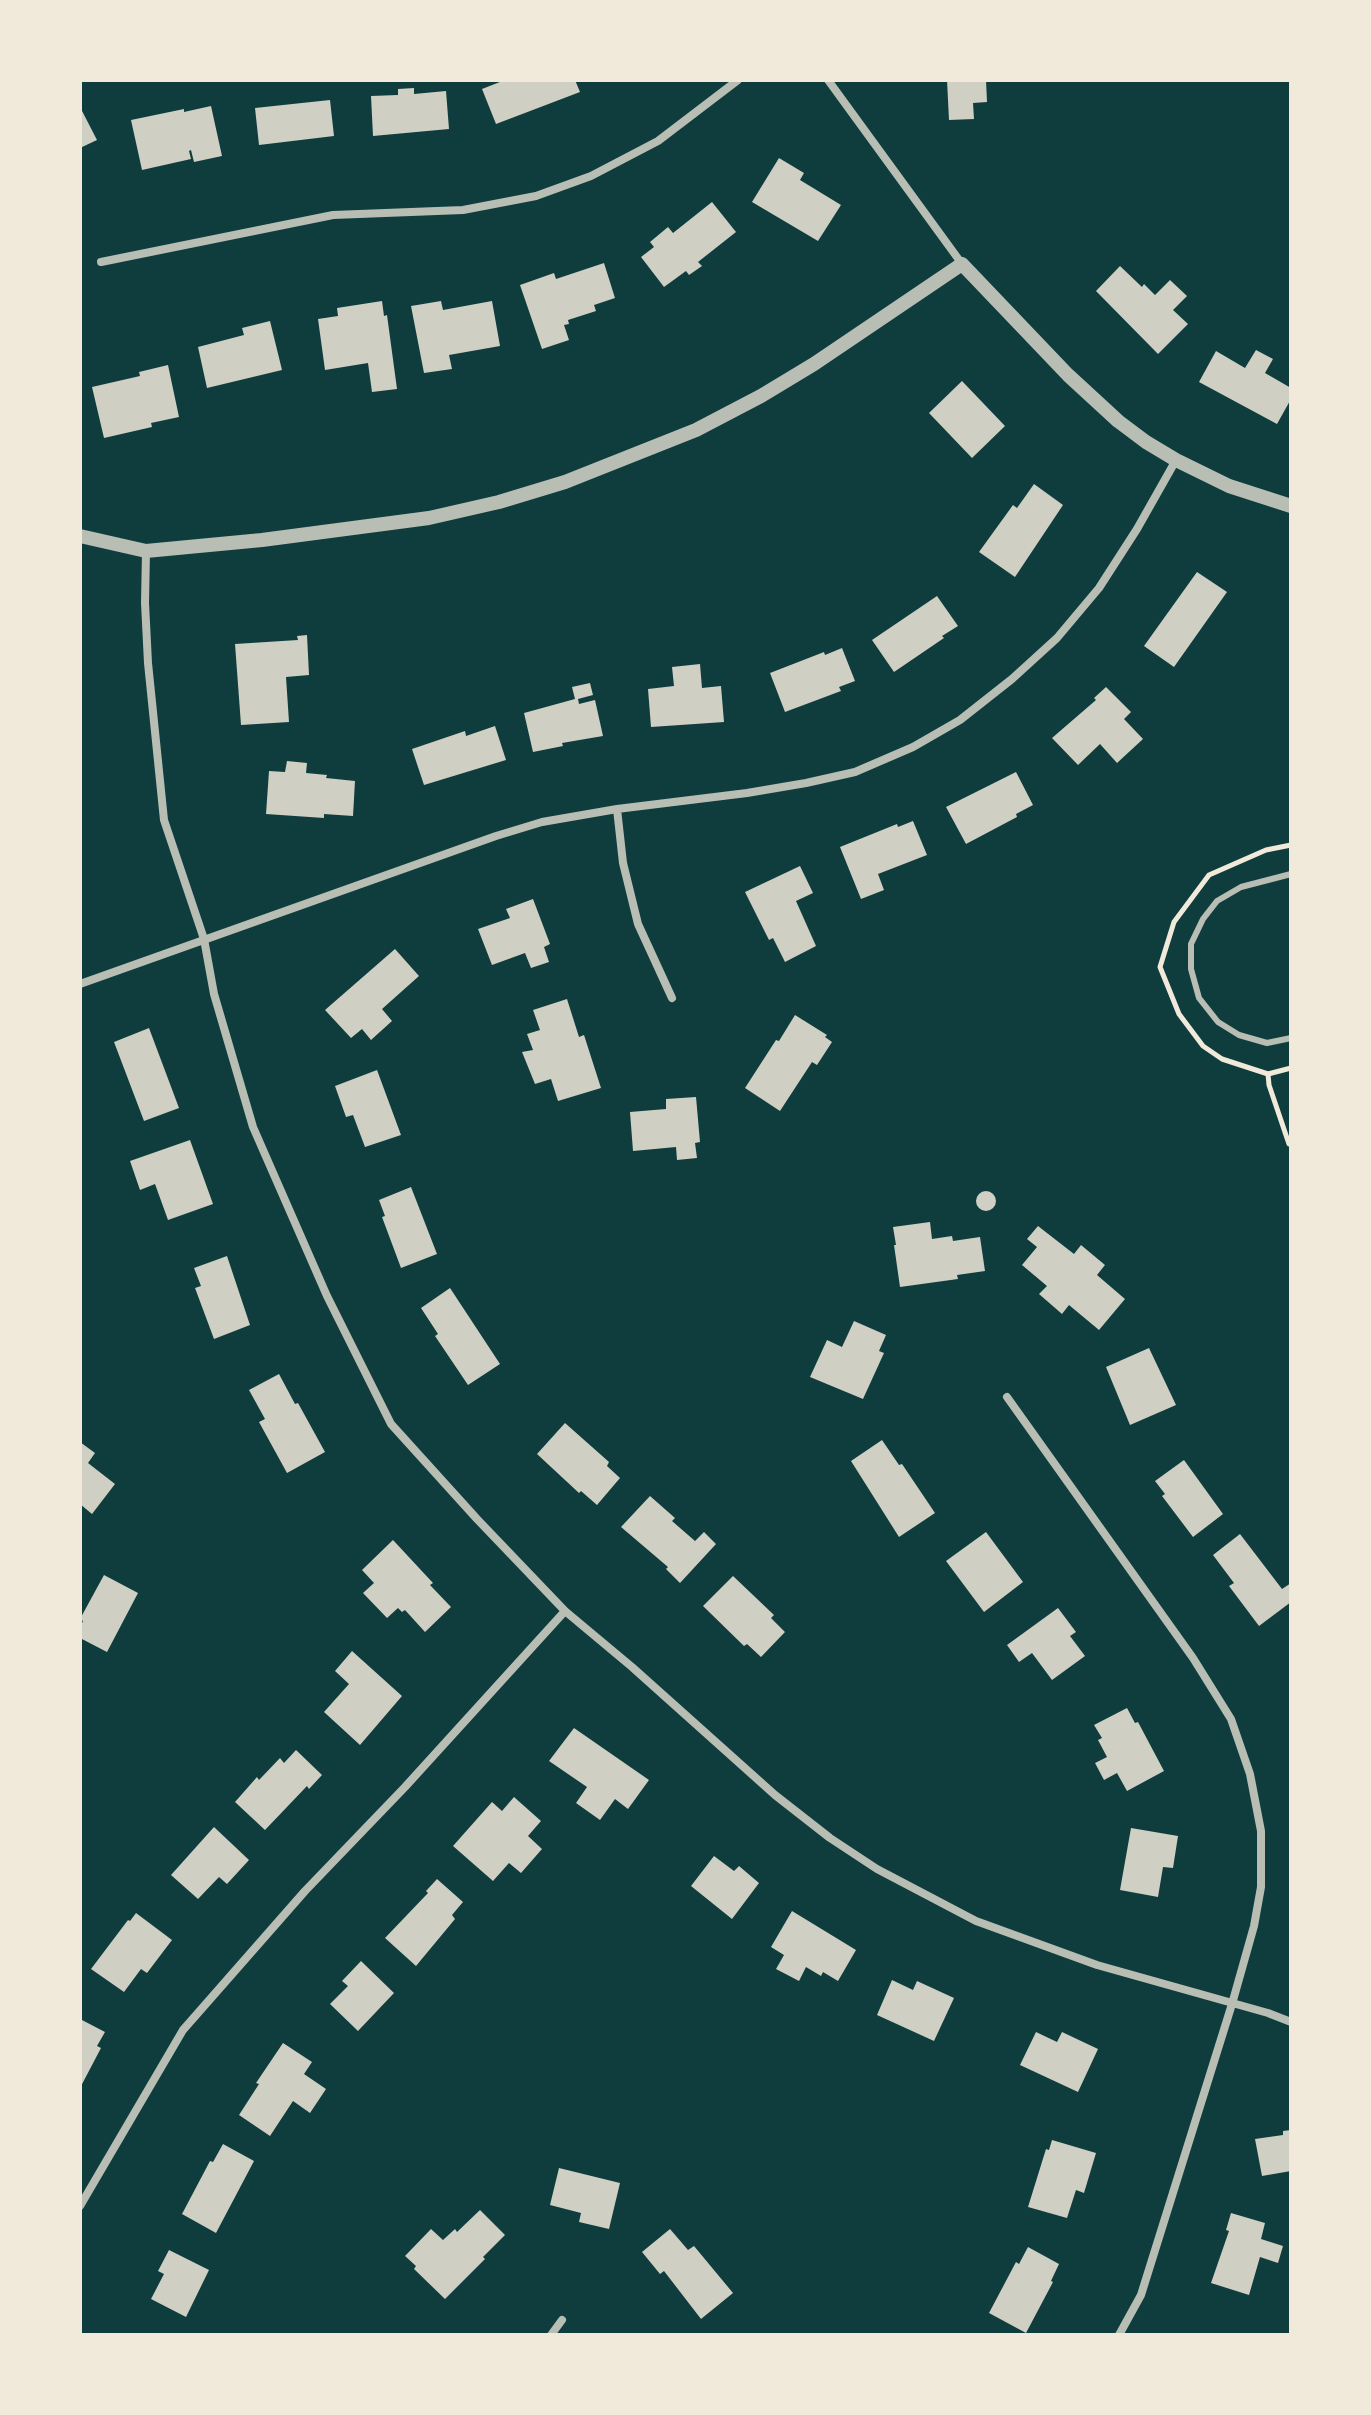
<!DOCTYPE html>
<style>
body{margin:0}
#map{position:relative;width:1371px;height:2415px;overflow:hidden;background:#0f3d3e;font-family:Mulish,sans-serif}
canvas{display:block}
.frame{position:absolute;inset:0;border:82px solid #f1e9da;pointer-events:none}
</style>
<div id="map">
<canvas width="1371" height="2415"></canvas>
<div class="frame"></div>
</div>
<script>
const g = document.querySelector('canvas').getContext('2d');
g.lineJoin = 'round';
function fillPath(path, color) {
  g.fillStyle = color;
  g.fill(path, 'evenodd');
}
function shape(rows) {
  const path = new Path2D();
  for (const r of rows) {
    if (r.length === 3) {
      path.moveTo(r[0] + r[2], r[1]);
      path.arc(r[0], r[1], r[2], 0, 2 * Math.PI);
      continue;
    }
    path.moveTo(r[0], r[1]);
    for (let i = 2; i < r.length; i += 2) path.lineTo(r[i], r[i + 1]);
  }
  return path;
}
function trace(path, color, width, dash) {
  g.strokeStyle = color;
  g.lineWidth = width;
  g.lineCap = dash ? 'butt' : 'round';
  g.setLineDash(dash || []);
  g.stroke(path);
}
fillPath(shape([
 [505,80,575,80,580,92,496,124,482,89],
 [947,80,986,80,987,102,973,103,974,119,949,120],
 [414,88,414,94,446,91,449,129,373,136,371,96,398,95,398,89],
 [330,100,334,136,259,145,255,108],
 [211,106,222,156,194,162,191,150,189,151,191,159,142,170,131,120,184,109,184,112],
 [80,107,97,140,80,148],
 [779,158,804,173,800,180,841,205,818,241,752,202],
 [712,202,736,232,698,262,702,266,689,275,686,271,664,287,641,257,654,247,650,242,668,227,673,233],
 [604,263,615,298,594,305,596,311,568,320,569,324,564,325,569,340,542,349,520,285,554,273,556,279],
 [1120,266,1142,287,1144,284,1155,295,1170,280,1187,296,1173,310,1188,324,1158,354,1096,291],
 [382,301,384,316,387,315,397,389,372,392,368,363,325,370,318,319,338,316,337,308],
 [441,301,443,310,492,301,500,346,449,355,452,369,424,373,411,306],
 [270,321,282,370,207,388,198,347,244,335,242,328],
 [1256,350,1273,359,1265,373,1291,388,1291,399,1277,424,1199,382,1216,351,1245,368],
 [168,365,179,417,151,423,152,427,104,438,92,387,140,376,139,372],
 [962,381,1005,426,972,458,929,413],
 [1034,484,1063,505,1015,577,979,552,1013,505,1017,508],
 [1197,572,1227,592,1174,667,1144,646],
 [937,596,958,626,942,636,944,638,894,672,872,640],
 [307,635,309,675,286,677,289,722,241,725,235,644,298,640,297,636],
 [842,648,855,681,839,687,841,691,785,712,770,673,824,652,825,655],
 [700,664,702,688,721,686,724,722,651,727,648,689,674,686,672,667],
 [590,683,593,695,578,699,579,704,595,700,603,736,562,743,563,746,533,752,524,713,575,699,572,687],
 [1106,687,1131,712,1124,719,1143,739,1117,763,1100,744,1078,765,1052,738,1096,700,1094,698],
 [495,726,506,760,424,785,412,749,465,731,466,736],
 [287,761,307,763,306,773,327,775,326,778,355,781,353,816,324,814,324,818,266,814,269,771,285,772],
 [1016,772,1033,805,1016,814,1017,817,966,844,946,807],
 [913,821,927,855,878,874,884,890,861,899,840,847,897,824,898,827],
 [800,866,813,893,796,901,816,946,785,962,773,938,769,940,745,892],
 [533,899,550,944,544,947,549,962,531,968,525,953,492,965,478,929,510,918,506,909],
 [395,949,419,976,382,1009,392,1021,371,1040,362,1029,351,1038,325,1010],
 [567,999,579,1037,584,1035,601,1088,558,1101,551,1079,535,1084,522,1052,533,1050,527,1034,540,1030,533,1010],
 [795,1015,827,1035,825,1037,832,1042,817,1065,812,1062,780,1111,745,1088,776,1040,779,1041],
 [149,1028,179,1108,144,1121,114,1042],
 [377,1070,401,1135,365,1147,353,1115,346,1117,335,1086],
 [696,1097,700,1142,695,1143,697,1158,677,1160,676,1147,633,1151,630,1112,666,1109,666,1099],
 [190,1140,213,1204,168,1220,155,1184,140,1190,130,1161],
 [411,1187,437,1254,401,1268,382,1217,385,1216,379,1200],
 [986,1201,10],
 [930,1222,932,1239,952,1236,953,1241,980,1237,985,1271,957,1275,958,1279,900,1287,894,1245,896,1245,893,1227],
 [1038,1226,1074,1254,1081,1245,1105,1265,1097,1275,1125,1299,1099,1330,1069,1305,1062,1314,1039,1294,1047,1286,1022,1265,1037,1247,1027,1239],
 [227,1256,250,1325,214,1339,195,1288,201,1286,194,1268],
 [450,1288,500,1364,468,1385,435,1336,438,1334,421,1308],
 [854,1321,886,1335,879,1351,884,1353,863,1399,810,1377,827,1340,842,1347],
 [1149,1348,1176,1405,1130,1425,1106,1367],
 [279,1374,295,1404,298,1403,325,1452,287,1473,259,1422,265,1419,249,1390],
 [565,1423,609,1462,607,1466,620,1478,597,1505,581,1491,579,1493,537,1454],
 [882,1440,899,1465,902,1464,935,1513,899,1537,851,1461],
 [80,1442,95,1453,88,1463,115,1484,92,1514,80,1504],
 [1184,1460,1223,1514,1193,1537,1162,1496,1165,1494,1155,1481],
 [650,1496,675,1518,672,1521,695,1541,704,1532,716,1544,680,1583,666,1569,668,1567,621,1527],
 [986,1532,1023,1582,984,1612,946,1561],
 [1240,1534,1282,1589,1291,1583,1291,1602,1259,1626,1229,1586,1234,1583,1213,1555],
 [393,1540,433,1583,430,1585,451,1607,425,1632,405,1610,402,1612,398,1608,387,1618,363,1593,374,1583,362,1570],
 [104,1575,138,1593,107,1652,80,1638,80,1627,83,1621,80,1619],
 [733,1576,774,1615,771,1618,785,1632,761,1657,747,1644,744,1646,703,1606],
 [1058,1608,1076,1632,1070,1636,1085,1656,1052,1680,1032,1653,1019,1662,1007,1645],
 [352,1651,402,1696,360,1745,324,1712,349,1684,335,1671],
 [1127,1708,1135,1723,1138,1722,1164,1771,1127,1791,1117,1773,1104,1780,1095,1763,1107,1757,1098,1740,1102,1738,1094,1725],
 [574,1728,649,1780,628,1809,615,1799,600,1820,576,1803,587,1787,549,1761],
 [296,1750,322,1775,309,1789,307,1786,265,1830,235,1802,257,1777,259,1780,280,1758,284,1763],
 [514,1797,541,1821,528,1836,542,1849,521,1873,509,1863,493,1881,453,1846,492,1802,502,1811],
 [214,1827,249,1860,227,1884,219,1877,198,1899,171,1875],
 [1131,1828,1178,1836,1173,1868,1163,1867,1158,1897,1120,1890],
 [714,1856,734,1871,739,1866,759,1883,732,1919,691,1886],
 [437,1879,463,1902,452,1915,455,1919,416,1966,385,1938,428,1893,426,1891],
 [792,1911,856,1950,838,1981,823,1972,821,1976,806,1967,799,1981,776,1969,784,1955,771,1947],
 [136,1913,172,1940,147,1973,141,1969,124,1992,91,1969,128,1920,130,1921],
 [361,1961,394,1993,358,2031,330,2004,348,1986,342,1981],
 [892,1980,913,1990,917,1981,954,1998,934,2041,877,2015],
 [80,2019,105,2032,97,2046,101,2048,80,2088],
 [1036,2032,1057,2042,1062,2032,1098,2049,1078,2092,1020,2065],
 [283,2043,312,2062,304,2074,326,2089,310,2113,293,2101,270,2136,239,2115,259,2084,256,2083],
 [1291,2130,1291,2171,1262,2176,1255,2139,1283,2135,1283,2131],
 [1052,2140,1096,2153,1084,2193,1076,2190,1067,2218,1028,2207,1046,2149,1049,2150],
 [223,2144,254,2161,216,2233,182,2214,210,2161,213,2162],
 [559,2168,620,2183,609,2229,579,2222,581,2213,550,2205],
 [480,2210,505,2235,483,2257,485,2259,445,2299,414,2269,416,2266,405,2256,431,2229,443,2240,455,2229,457,2232],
 [1231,2213,1265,2223,1261,2239,1283,2246,1278,2263,1260,2257,1249,2295,1211,2283,1229,2231,1226,2230],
 [670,2229,688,2250,694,2246,733,2293,701,2319,664,2271,660,2274,642,2252],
 [1028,2247,1059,2264,1051,2281,1053,2282,1026,2333,989,2313,1016,2262,1019,2264],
 [169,2250,209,2270,186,2317,151,2299,164,2274,158,2271]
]), '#cfcfc3');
trace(shape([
 [1291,845,1266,850,1209,875,1174,922,1160,967,1179,1014,1203,1046,1222,1059,1268,1074,1291,1068],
 [1268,1074,1269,1085,1289,1144]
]), '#f1e9da', 5);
trace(shape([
 [1291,874,1241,887,1217,901,1203,919,1191,944,1191,969,1199,998,1218,1022,1239,1035,1267,1043,1291,1038]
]), '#b8beb3', 6);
trace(shape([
 [828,80,962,264],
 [101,262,333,215,463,210,536,196,591,176,658,141,738,80],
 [146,551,145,603,148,663,164,820,204,939,214,994,253,1127,327,1296,391,1424,477,1519,565,1611,632,1667,775,1795,830,1838,877,1869,976,1921,1097,1965,1268,2013,1291,2022],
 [617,809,623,863,638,924,672,998],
 [80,984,496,836,542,822,617,809,747,793,806,783,855,772,913,747,960,720,1012,679,1057,638,1099,588,1137,529,1176,460],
 [1007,1397,1193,1658,1231,1719,1250,1774,1261,1831,1261,1887,1254,1926,1232,2004,1141,2295,1119,2335],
 [80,2206,183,2030,305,1891,405,1787,565,1611],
 [551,2335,562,2320]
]), '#b8beb3', 8);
trace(shape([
 [80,536,146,551,262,540,429,518,499,502,565,482,696,430,761,396,814,364,962,264,1068,375,1118,421,1146,442,1176,460,1229,486,1291,506]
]), '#b8beb3', 14);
</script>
